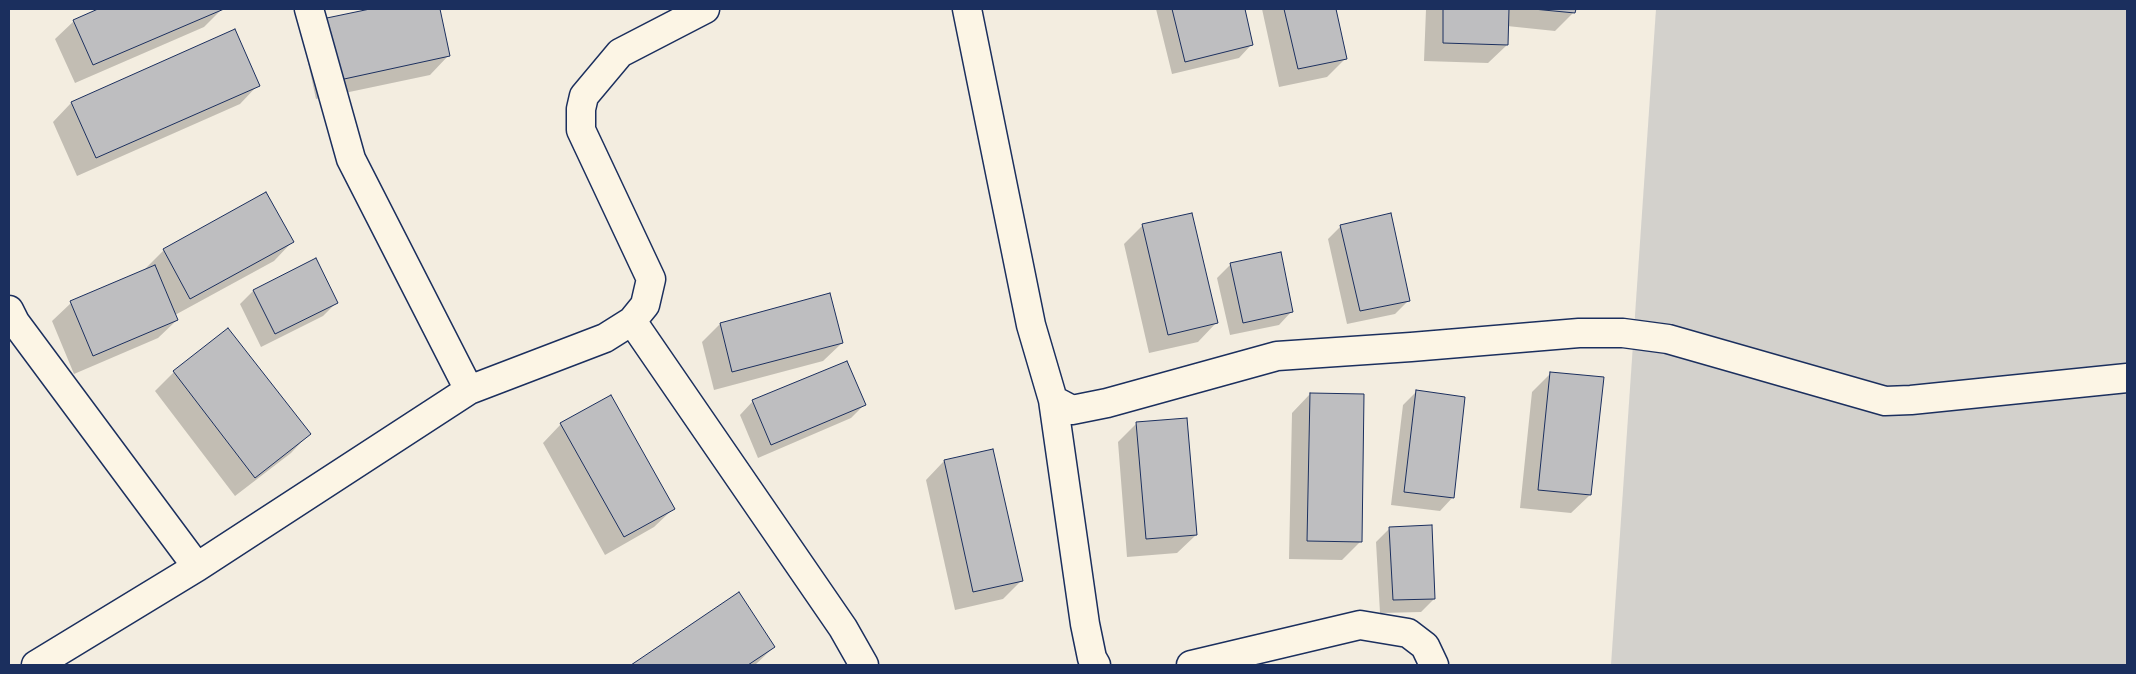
<!DOCTYPE html>
<style>
body{margin:0}
#map{position:relative;width:2136px;height:674px;overflow:hidden;background:#f3ede0;font-family:"Indie Flower",sans-serif}
canvas{display:block}
.frame{position:absolute;inset:0;border:10px solid #1b2f5e;pointer-events:none}
</style>
<div id="map">
<canvas width="2136" height="674"></canvas>
<div class="frame"></div>
</div>
<script>
const g = document.querySelector('canvas').getContext('2d');
g.lineJoin = 'round';
function fillPath(path, color) {
  g.fillStyle = color;
  g.fill(path, 'evenodd');
}
function shape(rows) {
  const path = new Path2D();
  for (const r of rows) {
    path.moveTo(r[0], r[1]);
    for (let i = 2; i < r.length; i += 2) path.lineTo(r[i], r[i + 1]);
  }
  return path;
}
function trace(path, color, width, dash) {
  g.strokeStyle = color;
  g.lineWidth = width;
  g.lineCap = dash ? 'butt' : 'round';
  g.setLineDash(dash || []);
  g.stroke(path);
}
fillPath(shape([
 [1656,9,2127,9,2127,665,1611,665]
]), '#d3d1cc');
fillPath(shape([
 [101,9,222,9,204,27,75,83,55,39,74,21],
 [376,9,438,9,448,56,430,75,316,99,303,39,322,20],
 [1156,9,1243,9,1252,44,1239,58,1172,74],
 [1262,9,1335,9,1346,58,1327,77,1279,87],
 [1426,9,1574,9,1574,12,1555,31,1507,26,1507,45,1488,63,1424,61],
 [235,31,258,85,240,104,77,176,53,122,71,103],
 [1143,225,1216,323,1198,342,1149,353,1124,244],
 [1341,226,1409,300,1395,314,1347,324,1328,239],
 [292,242,274,261,175,315,177,320,158,338,74,374,52,321,71,303,146,271,145,269,164,250],
 [315,260,336,303,323,316,261,347,240,304,253,291],
 [1231,264,1292,311,1279,325,1230,335,1217,278],
 [720,324,842,343,823,361,714,390,702,342],
 [228,329,309,434,291,453,235,496,155,391,174,372],
 [1551,373,1590,495,1571,513,1520,508,1532,392],
 [1416,392,1453,497,1440,511,1391,505,1403,405],
 [1310,394,1361,541,1342,560,1289,559,1292,413],
 [753,401,864,405,851,418,758,458,740,415],
 [561,424,673,509,654,527,605,555,543,443],
 [1136,424,1196,535,1177,553,1127,557,1118,442],
 [944,461,1021,581,1003,599,955,610,926,480],
 [1390,528,1434,599,1421,612,1380,613,1376,542],
 [739,594,774,647,755,665,633,665]
]), '#0003');
const building = shape([
 [98,9,224,9,93,65,73,20,98,9],
 [370,9,440,9,450,56,335,81,322,19,370,9],
 [1172,9,1245,9,1253,45,1185,62,1172,9],
 [1284,9,1336,9,1347,59,1298,69,1284,9],
 [1443,9,1509,9,1508,45,1443,43,1443,9],
 [1533,9,1576,9,1575,13,1533,9],
 [235,29,260,86,96,158,71,102,235,29],
 [266,192,294,242,190,299,163,249,266,192],
 [1192,213,1218,323,1168,335,1142,224,1192,213],
 [1391,213,1410,301,1360,311,1340,225,1391,213],
 [1281,252,1293,312,1243,323,1230,263,1281,252],
 [316,258,338,303,275,334,253,290,316,258],
 [155,265,178,320,93,356,70,301,155,265],
 [830,293,843,343,732,372,720,323,830,293],
 [228,328,311,434,255,478,173,371,228,328],
 [847,361,866,405,771,445,752,400,847,361],
 [1550,372,1604,377,1591,495,1538,490,1550,372],
 [1416,390,1465,397,1454,498,1404,492,1416,390],
 [1310,393,1364,394,1362,542,1307,541,1310,393],
 [611,395,675,509,624,537,560,423,611,395],
 [1187,418,1197,535,1146,539,1136,422,1187,418],
 [993,449,1023,581,973,592,944,460,993,449],
 [1432,525,1435,599,1393,600,1389,527,1432,525],
 [739,592,775,647,748,665,631,665,739,592]
]);
fillPath(building, '#bebec0');
trace(building, '#1b2f5e', 1);
const minor = shape([
 [309,9,351,159,469,390],
 [967,9,1031,325,1053,400,1085,624,1092,658,1096,665],
 [9,310,15,322,197,567],
 [632,321,843,628,864,665],
 [1053,400,1072,410,1107,403,1277,356,1411,347,1579,333,1623,333,1668,339,1885,401,1911,400,2127,378],
 [36,665,197,567,469,390,605,338,632,321,645,305,651,279,581,130,581,109,584,96,620,53,705,9],
 [1191,665,1360,625,1408,633,1425,646,1434,665]
]);
trace(minor, '#1b2f5e', 31);
trace(minor, '#fcf5e5', 28);
</script>
